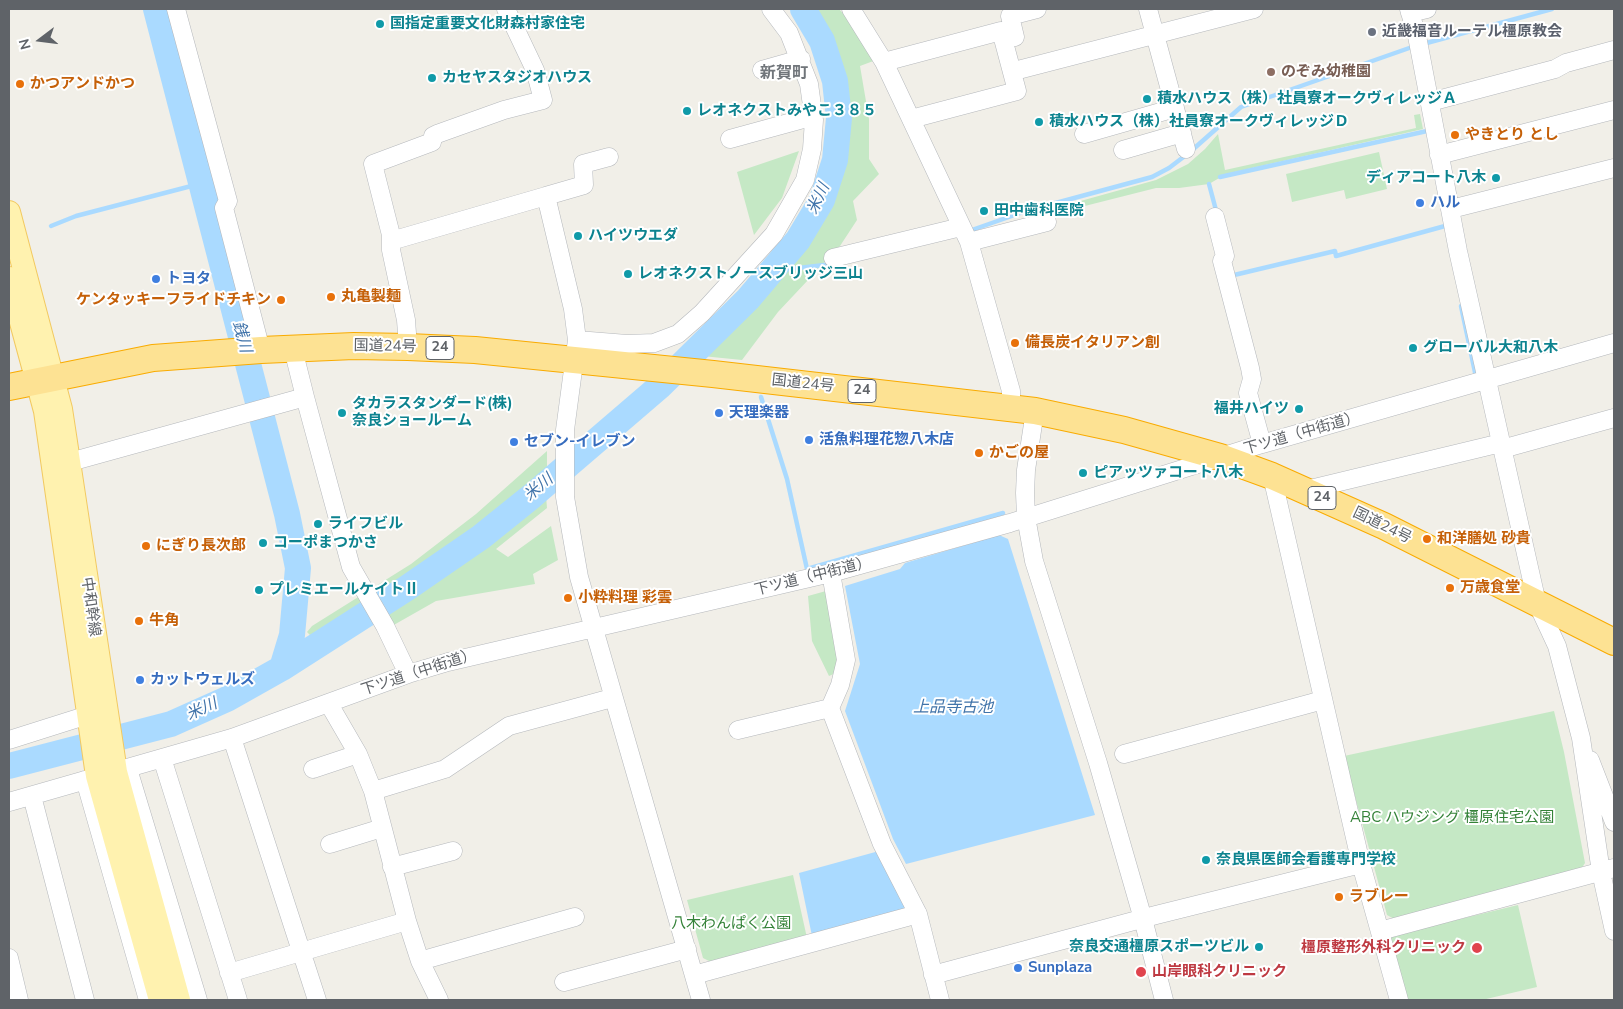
<!DOCTYPE html>
<meta charset="utf-8">
<style>
body{margin:0}
#map{position:relative;width:1623px;height:1009px;overflow:hidden;background:#f1efe8;font-family:"Nunito Sans",sans-serif}
canvas{display:block}
.frame{position:absolute;inset:0;border:10px solid #5f6368;pointer-events:none}
.north{position:absolute;left:15px;top:15px;width:50px;height:50px;-webkit-text-stroke:4px #fff;paint-order:stroke;rotate:255deg;font-size:14px;font-weight:700;line-height:20px;text-align:center;color:#5f6368}
.north::after{content:'';display:block;margin:auto;width:18px;height:22px;background:#5f6368;clip-path:polygon(50% 0,100% 100%,50% 72%,0 100%)}
</style>
<div id="map">
<canvas width="1623" height="1009"></canvas>
<div class="frame"></div>
<div class="north">N</div>
</div>
<script>
const g = document.querySelector('canvas').getContext('2d');
g.lineJoin = 'round';
function fillPath(path, color) {
  g.fillStyle = color;
  g.fill(path, 'evenodd');
}
function shape(rows) {
  const path = new Path2D();
  for (const r of rows) {
    path.moveTo(r[0], r[1]);
    for (let i = 2; i < r.length; i += 2) path.lineTo(r[i], r[i + 1]);
  }
  return path;
}
function trace(path, color, width, dash) {
  g.strokeStyle = color;
  g.lineWidth = width;
  g.lineCap = dash ? 'butt' : 'round';
  g.setLineDash(dash || []);
  g.stroke(path);
}
function write(font, color, halo, rows, align = 'center') {
  g.font = font + ' "Nunito Sans","Noto Sans JP",sans-serif';
  g.lineWidth = 4;
  g.setLineDash([]);
  g.textBaseline = 'middle';
  g.strokeStyle = halo;
  g.fillStyle = color;
  for (const [text, x, y, turn = 0] of rows) {
    g.save();
    g.translate(x, y);
    g.rotate((+turn || 0) * Math.PI / 180);
    g.textAlign = isNaN(turn) ? turn : align;
    if (halo) g.strokeText(text, 0, 0);
    g.fillText(text, 0, 0);
    g.restore();
  }
}
fillPath(shape([
 [810,9,839,9,858,30,876,60,860,66,869,119,869,159,879,174,853,201,857,220,840,246,778,312,742,360,702,356,721,339,806,238,823,208,838,170,845,135,841,90,824,27],
 [1420,114,1423,129,1226,174,1209,184,1179,188,1156,188,1061,212,1059,207,1156,180,1188,164,1205,149,1218,134,1225,170,1416,128,1414,115],
 [799,151,782,198,754,235,737,172],
 [1379,152,1387,189,1346,199,1344,190,1292,202,1286,174],
 [547,451,547,474,467,542,338,625,310,635,307,632,312,626,411,564,476,514],
 [546,496,547,508,496,549,508,557,551,526,558,560,533,574,535,584,436,601,392,626,385,613,466,560],
 [826,591,837,656,838,672,829,676,812,641,808,596],
 [1554,711,1564,752,1585,863,1579,872,1396,920,1387,915,1344,756],
 [793,875,807,938,713,963,703,958,687,900],
 [1518,905,1537,987,1482,1000,1401,1000,1382,938]
]), '#c5e8c5');
fillPath(shape([
 [999,535,1008,539,1095,815,906,864,893,839,845,711,860,664,845,586,900,569,905,563],
 [879,851,913,910,812,936,799,873]
]), '#aadaff');
trace(shape([
 [1423,44,1552,9],
 [1220,177,1427,131],
 [1209,184,1217,214],
 [51,226,76,216,203,183],
 [969,231,1026,211,1152,177,1169,168,1190,152,1241,107,1415,46],
 [780,261,790,269,833,264],
 [1230,276,1335,251,1336,256,1445,226],
 [1461,306,1476,377,1474,378],
 [761,397,787,479,807,569,1003,513]
]), '#aadaff', 4.5);
trace(shape([
 [156,9,287,514,298,568,292,635,282,668],
 [9,766,171,724,227,699,282,668,407,588,481,537,532,496,659,387,748,299,798,240,822,200,835,160,839,118,835,81,822,41,803,9]
]), '#aadaff', 26);
const minor = shape([
 [176,9,228,201,224,208,261,350],
 [851,9,884,62,969,242,1011,391,1011,407],
 [1148,9,1186,149],
 [1409,9,1417,36,1458,251,1537,603,1557,646,1581,738,1601,872,1614,931],
 [1410,13,1427,9],
 [1015,37,1010,16,1037,9],
 [884,62,1001,31,1017,91,911,119],
 [762,70,801,59],
 [1018,70,1254,9],
 [1430,102,1555,69,1566,63,1614,50],
 [1084,134,1175,108],
 [730,139,814,116],
 [1123,150,1182,133],
 [1439,155,1614,110],
 [546,196,584,185,583,164,609,157],
 [1451,209,1614,168],
 [1215,217,1225,256,1222,261,1250,368,1252,379,1248,393,1262,444],
 [391,241,546,196,573,309,577,340],
 [969,242,1047,222],
 [833,258,961,227],
 [408,347,406,320,391,250,391,235,373,164,432,142,433,136,437,134,504,110,543,100,535,70,506,9],
 [296,349,296,361,305,397,351,567,385,626,408,674],
 [1035,411,1026,470,1025,493,1026,517,1034,561,1098,763,1143,919,1164,1000],
 [1502,449,1614,418],
 [70,462,305,397],
 [1272,476,1361,864,1399,1000],
 [1306,490,1501,443],
 [831,573,846,660,840,685,830,708,882,844,918,914,940,1000],
 [329,704,358,754,373,791,407,921,420,961,439,1000],
 [738,730,830,708],
 [232,738,317,1000],
 [9,740,88,715],
 [1124,754,1323,700],
 [162,758,238,1000],
 [1590,760,1614,822],
 [128,769,198,1000],
 [313,769,358,754],
 [85,780,148,1000],
 [373,791,445,769,509,726,612,698],
 [32,796,85,1000],
 [9,802,232,738,408,674,448,662,831,573,1010,523,1262,444,1614,343],
 [330,844,382,828],
 [392,867,453,851],
 [1380,931,1614,868],
 [9,958,19,1000],
 [420,961,575,917],
 [229,973,407,921],
 [694,975,918,914],
 [933,975,1156,915,1361,864],
 [564,982,687,949],
 [701,1000,579,577,565,497,565,430,577,340,627,344,654,343,678,334,702,313,774,234,805,180,812,149,814,120,809,84,789,33,771,9]
]);
const major = shape([
 [9,212,61,409,116,772,179,1000],
 [9,278,45,411,97,776,160,1000]
]);
const highway = shape([
 [9,387,153,358,261,350,354,346,408,347,475,350,713,374,1035,411,1124,430,1220,457,1272,476,1384,526,1614,642]
]);
trace(minor, '#b5b8bc', 19);
trace(major, '#f2c960', 24);
trace(highway, '#f9ab00', 28);
trace(minor, '#fff', 18);
trace(major, '#fff2af', 22);
trace(highway, '#fde293', 26);
for (const [x, y, r, color] of [
 [380,24,5,"#0f9aa8"],
 [1372,32,5,"#6b7280"],
 [1271,72,5,"#8d6e63"],
 [432,78,5,"#0f9aa8"],
 [20,84,5,"#e8710a"],
 [1147,99,5,"#0f9aa8"],
 [687,111,5,"#0f9aa8"],
 [1039,122,5,"#0f9aa8"],
 [1455,135,5,"#e8710a"],
 [1496,178,5,"#0f9aa8"],
 [1420,203,5,"#3f7fe0"],
 [984,211,5,"#0f9aa8"],
 [578,236,5,"#0f9aa8"],
 [628,274,5,"#0f9aa8"],
 [156,279,5,"#3f7fe0"],
 [331,297,5,"#e8710a"],
 [281,300,5,"#e8710a"],
 [1015,343,5,"#e8710a"],
 [1413,348,5,"#0f9aa8"],
 [1299,409,5,"#0f9aa8"],
 [342,413,5,"#0f9aa8"],
 [719,413,5,"#3f7fe0"],
 [809,440,5,"#3f7fe0"],
 [514,442,5,"#3f7fe0"],
 [979,453,5,"#e8710a"],
 [1083,473,5,"#0f9aa8"],
 [318,524,5,"#0f9aa8"],
 [1427,539,5,"#e8710a"],
 [263,543,5,"#0f9aa8"],
 [146,546,5,"#e8710a"],
 [1450,588,5,"#e8710a"],
 [259,590,5,"#0f9aa8"],
 [568,598,5,"#e8710a"],
 [139,621,5,"#e8710a"],
 [140,680,5,"#3f7fe0"],
 [1206,860,5,"#0f9aa8"],
 [1339,897,5,"#e8710a"],
 [1259,947,5,"#0f9aa8"],
 [1477,948,6,"#e0444e"],
 [1018,968,5,"#3f7fe0"],
 [1141,972,6,"#e0444e"]
]) {
  const dot = new Path2D();
  dot.arc(x, y, r, 0, 2 * Math.PI);
  g.fillStyle = color;
  g.fill(dot);
  trace(dot, '#fff', 2);
}
for (const [x, y, w] of [
 [440,348,28],
 [862,391,28],
 [1322,498,28]
]) {
  const box = new Path2D();
  box.roundRect(x - w / 2, y - 11.5, w, 23, 4);
  g.fillStyle = '#fff';
  g.fill(box);
  trace(box, '#5f6368', 1);
}
write('bold 14px', '#5f6368', null, [
 ["24",440,348],
 ["24",862,391],
 ["24",1322,498]
]);
write('bold 15px', '#0d838f', '#fff', [
 ["国指定重要文化財森村家住宅",390,24],
 ["カセヤスタジオハウス",442,78],
 ["積水ハウス（株）社員寮オークヴィレッジＡ",1157,99],
 ["レオネクストみやこ３８５",697,111],
 ["積水ハウス（株）社員寮オークヴィレッジＤ",1049,122],
 ["ディアコート八木",1486,178,"right"],
 ["田中歯科医院",994,211],
 ["ハイツウエダ",588,236],
 ["レオネクストノースブリッジ三山",638,274],
 ["グローバル大和八木",1423,348],
 ["タカラスタンダード(株)",352,404],
 ["奈良ショールーム",352,421],
 ["福井ハイツ",1289,409,"right"],
 ["ピアッツァコート八木",1093,473],
 ["ライフビル",328,524],
 ["コーポまつかさ",273,543],
 ["プレミエールケイトⅡ",269,590],
 ["奈良県医師会看護専門学校",1216,860],
 ["奈良交通橿原スポーツビル",1249,947,"right"]
], 'left');
write('bold 15px', '#5b616d', '#fff', [
 ["近畿福音ルーテル橿原教会",1382,32]
], 'left');
write('bold 15px', '#785e54', '#fff', [
 ["のぞみ幼稚園",1281,72]
], 'left');
write('bold 15px', '#c56008', '#fff', [
 ["かつアンドかつ",30,84],
 ["やきとり とし",1465,135],
 ["丸亀製麺",341,297],
 ["ケンタッキーフライドチキン",271,300,"right"],
 ["備長炭イタリアン創",1025,343],
 ["かごの屋",989,453],
 ["和洋膳処 砂貴",1437,539],
 ["にぎり長次郎",156,546],
 ["万歳食堂",1460,588],
 ["小粋料理 彩雲",578,598],
 ["牛角",149,621],
 ["ラブレー",1349,897]
], 'left');
write('bold 15px', '#366cbe', '#fff', [
 ["ハル",1430,203],
 ["トヨタ",166,279],
 ["天理楽器",729,413],
 ["活魚料理花惣八木店",819,440],
 ["セブン-イレブン",524,442],
 ["カットウェルズ",150,680],
 ["Sunplaza",1028,968]
], 'left');
write('15px', '#5f6368', '#fff', [
 ["国道24号",385,347,1],
 ["国道24号",803,384,6],
 ["下ツ道（中街道）",1302,434,-16],
 ["国道24号",1382,526,26],
 ["下ツ道（中街道）",813,577,-14],
 ["中和幹線",90,607,82],
 ["下ツ道（中街道）",419,673,-18]
]);
write('15px', '#348238', '#fff', [
 ["ABC ハウジング 橿原住宅公園",1452,818],
 ["八木わんぱく公園",731,924]
]);
write('bold 15px', '#be3a42', '#fff', [
 ["橿原整形外科クリニック",1466,948],
 ["山岸眼科クリニック",1152,972,"left"]
], 'right');
write('bold 16px', '#70757a', '#fff', [
 ["新賀町",784,74]
]);
write('italic 16px', '#4174aa', '#fff', [
 ["米川",819,199,-65],
 ["銭川",241,337,75],
 ["米川",539,488,-40],
 ["上品寺古池",953,708],
 ["米川",202,710,-24]
]);
</script>
